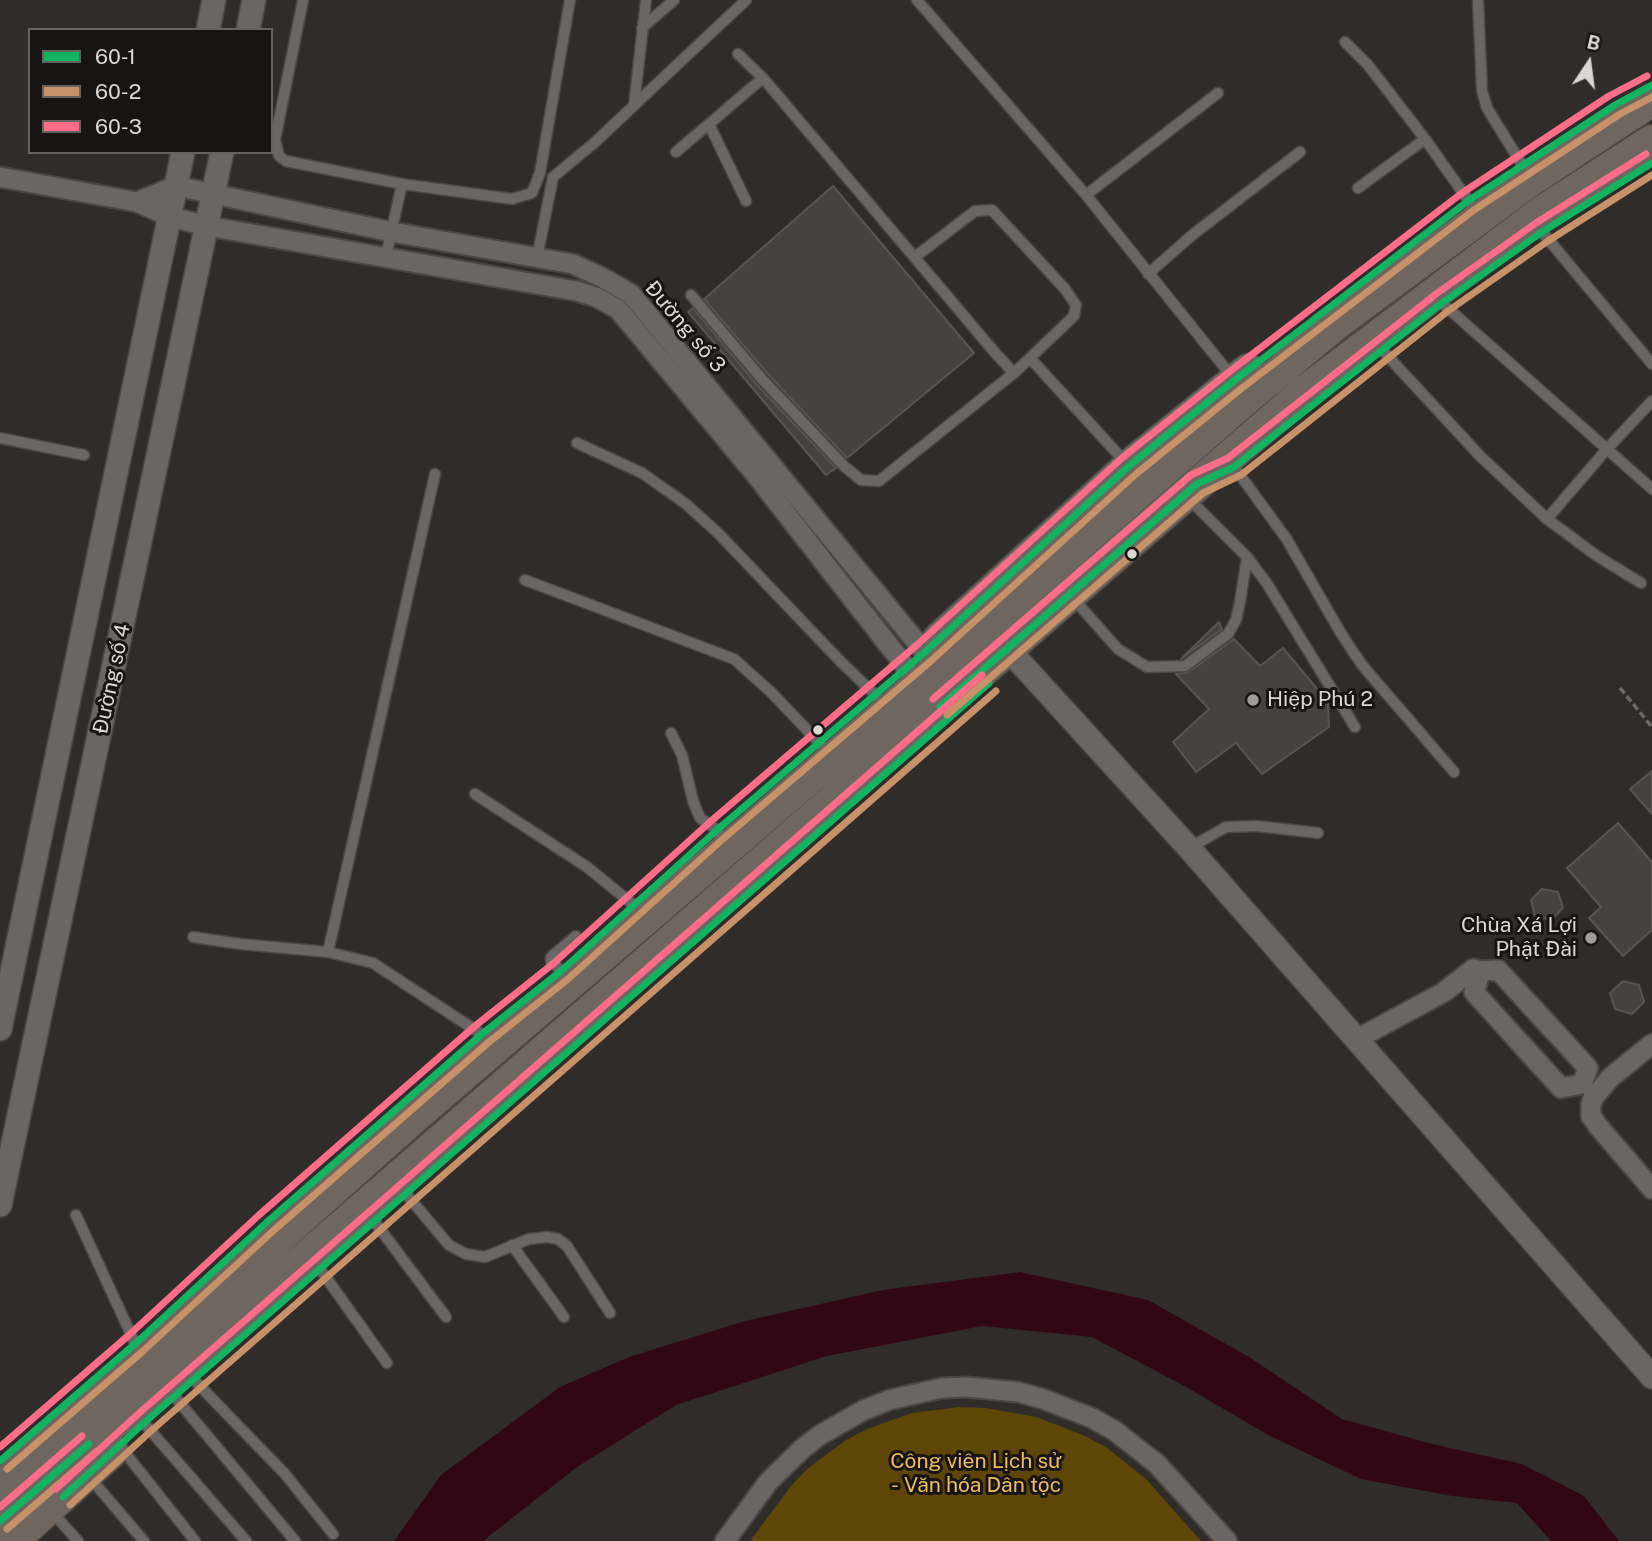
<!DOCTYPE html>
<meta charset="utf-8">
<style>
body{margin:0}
#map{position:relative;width:1652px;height:1541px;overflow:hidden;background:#302c2a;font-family:"Public Sans",sans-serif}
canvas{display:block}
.legend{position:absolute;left:28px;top:28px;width:245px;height:126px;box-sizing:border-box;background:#171413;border:2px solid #666261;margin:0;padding:9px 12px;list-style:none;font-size:21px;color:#dcd7d5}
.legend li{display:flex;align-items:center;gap:14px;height:35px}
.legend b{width:35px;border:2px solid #666261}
.north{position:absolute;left:1554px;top:28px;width:70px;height:70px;-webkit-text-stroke:5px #171413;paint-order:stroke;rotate:13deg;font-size:19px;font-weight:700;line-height:28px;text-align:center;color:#dcd7d5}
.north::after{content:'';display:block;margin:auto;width:24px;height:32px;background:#dcd7d5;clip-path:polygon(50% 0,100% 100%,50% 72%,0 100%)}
</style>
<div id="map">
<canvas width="1652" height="1541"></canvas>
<ul class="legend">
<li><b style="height:9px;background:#13b361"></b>60-1</li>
<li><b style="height:9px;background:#c7916a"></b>60-2</li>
<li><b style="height:9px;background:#fb6d88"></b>60-3</li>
</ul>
<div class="north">B</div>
</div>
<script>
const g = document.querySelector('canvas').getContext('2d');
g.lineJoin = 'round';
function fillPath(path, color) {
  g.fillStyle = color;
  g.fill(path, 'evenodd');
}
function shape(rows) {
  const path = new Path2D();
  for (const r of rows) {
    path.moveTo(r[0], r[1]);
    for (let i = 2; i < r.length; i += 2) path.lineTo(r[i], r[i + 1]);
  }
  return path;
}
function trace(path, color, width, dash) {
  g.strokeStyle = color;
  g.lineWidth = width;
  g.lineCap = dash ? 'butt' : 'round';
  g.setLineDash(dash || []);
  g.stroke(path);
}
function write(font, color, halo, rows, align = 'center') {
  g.font = font + ' "Public Sans",sans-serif';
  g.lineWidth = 6;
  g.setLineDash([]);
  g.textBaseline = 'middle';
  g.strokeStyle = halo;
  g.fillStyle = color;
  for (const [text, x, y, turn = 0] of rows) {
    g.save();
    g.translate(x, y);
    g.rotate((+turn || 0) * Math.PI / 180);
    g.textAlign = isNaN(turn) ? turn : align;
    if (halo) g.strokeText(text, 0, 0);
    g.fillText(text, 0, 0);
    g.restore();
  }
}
fillPath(shape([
 [960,1407,986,1408,1036,1417,1083,1435,1106,1447,1146,1479,1201,1541,750,1541,791,1486,807,1469,846,1440,867,1429,912,1413]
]), '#5e4607');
fillPath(shape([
 [1020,1272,1148,1300,1249,1357,1342,1419,1432,1444,1522,1464,1584,1496,1619,1541,1551,1541,1517,1503,1452,1496,1361,1479,1270,1436,1186,1387,1092,1337,982,1326,827,1356,676,1405,577,1467,483,1541,394,1541,441,1475,560,1387,629,1357,745,1321,883,1290]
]), '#320715');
const building = shape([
 [833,186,974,353,847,458,768,374,704,299,833,186],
 [693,308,756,384,836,468,826,475,688,312,693,308],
 [1219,622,1222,629,1181,659,1219,622],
 [1234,639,1260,666,1283,648,1328,702,1329,727,1262,774,1236,743,1196,772,1173,742,1209,709,1176,674,1189,672,1234,639],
 [1652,771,1652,814,1630,789,1652,771],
 [1618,823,1652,862,1652,930,1623,956,1589,918,1601,907,1567,868,1618,823],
 [1542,889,1558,892,1563,908,1551,920,1535,916,1531,900,1542,889],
 [1623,981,1639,985,1644,1002,1632,1014,1615,1009,1610,993,1623,981]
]);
fillPath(building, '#454240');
trace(building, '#585453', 2);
const service = shape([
 [303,0,275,140,279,156,286,161,402,184,512,199,532,193,540,173,570,0],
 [917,0,1086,195,1233,378],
 [1478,0,1482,91,1487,108,1529,176],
 [642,28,674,0],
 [1345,42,1368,65,1425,139,1478,214],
 [738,54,763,78,997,355,1014,373,1030,358,1127,464],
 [634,105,646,0],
 [709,124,746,201],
 [676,152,763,78],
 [1358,188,1425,139],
 [1086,195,1218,93],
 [1542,232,1652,364],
 [386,256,402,184],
 [915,257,975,211,992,210,1065,289,1076,305,1074,316,1030,358],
 [537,258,553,177,593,144,746,0],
 [1148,274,1191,236,1300,152],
 [691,295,762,379,845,467,861,480,879,481,1014,373],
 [1442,303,1652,489],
 [1383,351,1480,456,1547,519,1597,556,1641,583],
 [0,438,84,455],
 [577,443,642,473,686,504,719,534,842,663,886,705],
 [1234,467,1286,538,1342,635,1362,665,1454,772],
 [1547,519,1606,450,1652,401],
 [1247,557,1266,582,1355,727],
 [525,580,734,659,771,692,831,755],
 [1079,605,1118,649,1147,667,1185,666,1228,634,1236,620,1240,602,1247,557,1189,499],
 [671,733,682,755,693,801,700,818,717,830,724,846],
 [475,794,587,867,646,915],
 [1189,848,1226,827,1257,826,1318,833],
 [193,937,240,944,328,952,373,963,495,1043],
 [328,952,435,474],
 [570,979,551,961,551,957,576,936],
 [406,1194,449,1245,466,1254,485,1257,529,1239,547,1237,558,1239,567,1246,610,1313],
 [76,1215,140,1354],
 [374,1221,446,1317],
 [512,1245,564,1317],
 [320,1269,387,1363],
 [194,1380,285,1474,333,1534],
 [175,1397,295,1541],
 [144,1423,246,1541],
 [119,1445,195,1541],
 [90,1478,144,1541],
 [52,1512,78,1541]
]);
const minor = shape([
 [0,177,137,202,171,217,207,226,576,291,596,297,618,309,756,475,919,684],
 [137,202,176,186,392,232,573,264,603,278,631,294,937,667],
 [1481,971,1474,992,1561,1088,1582,1084],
 [1357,1039,1444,992,1473,969,1481,971,1498,970,1588,1068,1582,1084],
 [1652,1044,1611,1077,1593,1098,1591,1105,1591,1116,1598,1126,1652,1189],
 [725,1541,769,1481,802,1449,820,1435,864,1410,889,1400,942,1388,967,1387,1018,1392,1043,1399,1092,1418,1115,1431,1157,1464,1227,1541]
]);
const tertiary = shape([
 [208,30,214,0],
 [248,30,254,0],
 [1017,659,1189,848,1652,1377],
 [0,1029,183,152],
 [0,1205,222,152]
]);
const trunk = shape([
 [939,639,1129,466,1248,370],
 [0,1487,412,1119,919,684,1248,397,1336,324,1531,180,1652,100],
 [0,1521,102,1433,168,1380,224,1328,1304,392,1542,212,1652,141],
 [12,1541,112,1451]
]);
trace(service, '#4b4745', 13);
trace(minor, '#4b4745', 23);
trace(tertiary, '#4b4745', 26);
trace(trunk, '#4b4745', 35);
trace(shape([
 [1620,688,1652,727]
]), '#6c6867', 3.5, [7, 3.5]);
trace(service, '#696665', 10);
trace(minor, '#696665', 19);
trace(tertiary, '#696665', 23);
trace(trunk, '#6e665f', 32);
trace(shape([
 [940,707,1197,484,1234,467,1442,303,1542,232,1652,163],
 [0,1461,136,1343,266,1223,482,1034,561,971,717,830,925,652,1129,466,1235,380,1468,201,1615,105,1652,85],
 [63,1497,144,1423,989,683],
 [0,1521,89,1444]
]), '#13b361', 7);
trace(shape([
 [947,715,1203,493,1241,475,1448,311,1548,241,1652,175],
 [7,1469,143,1351,273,1231,489,1042,568,979,724,838,932,660,1136,474,1242,388,1474,210,1620,114,1652,97],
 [70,1505,151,1431,996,691],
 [7,1529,96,1452]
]), '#c7916a', 7);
trace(shape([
 [933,699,1191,475,1228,458,1436,294,1536,223,1646,154],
 [0,1447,129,1335,259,1215,475,1026,554,963,710,822,918,644,1122,458,1229,372,1462,193,1609,96,1647,76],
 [56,1489,137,1415,982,675],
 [0,1507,82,1436]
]), '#fb6d88', 7);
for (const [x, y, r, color] of [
 [1132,554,6,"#dcd7d5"],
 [1253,700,7,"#a09b99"],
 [818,730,6,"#dcd7d5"],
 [1591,938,7,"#a09b99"]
]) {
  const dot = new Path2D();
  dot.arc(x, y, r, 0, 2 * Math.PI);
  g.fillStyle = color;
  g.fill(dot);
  trace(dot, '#171413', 2.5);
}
write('21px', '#dcd7d5', '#171413', [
 ["Đường số 3",685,327,50],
 ["Đường số 4",112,679,-78]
]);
write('21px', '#dcd7d5', '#171413', [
 ["Hiệp Phú 2",1267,700],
 ["Chùa Xá Lợi",1577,926,"right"],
 ["Phật Đài",1577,950,"right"]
], 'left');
write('21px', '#ebbd5c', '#171413', [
 ["Công viên Lịch sử",976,1462],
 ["- Văn hóa Dân tộc",976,1486]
]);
</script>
